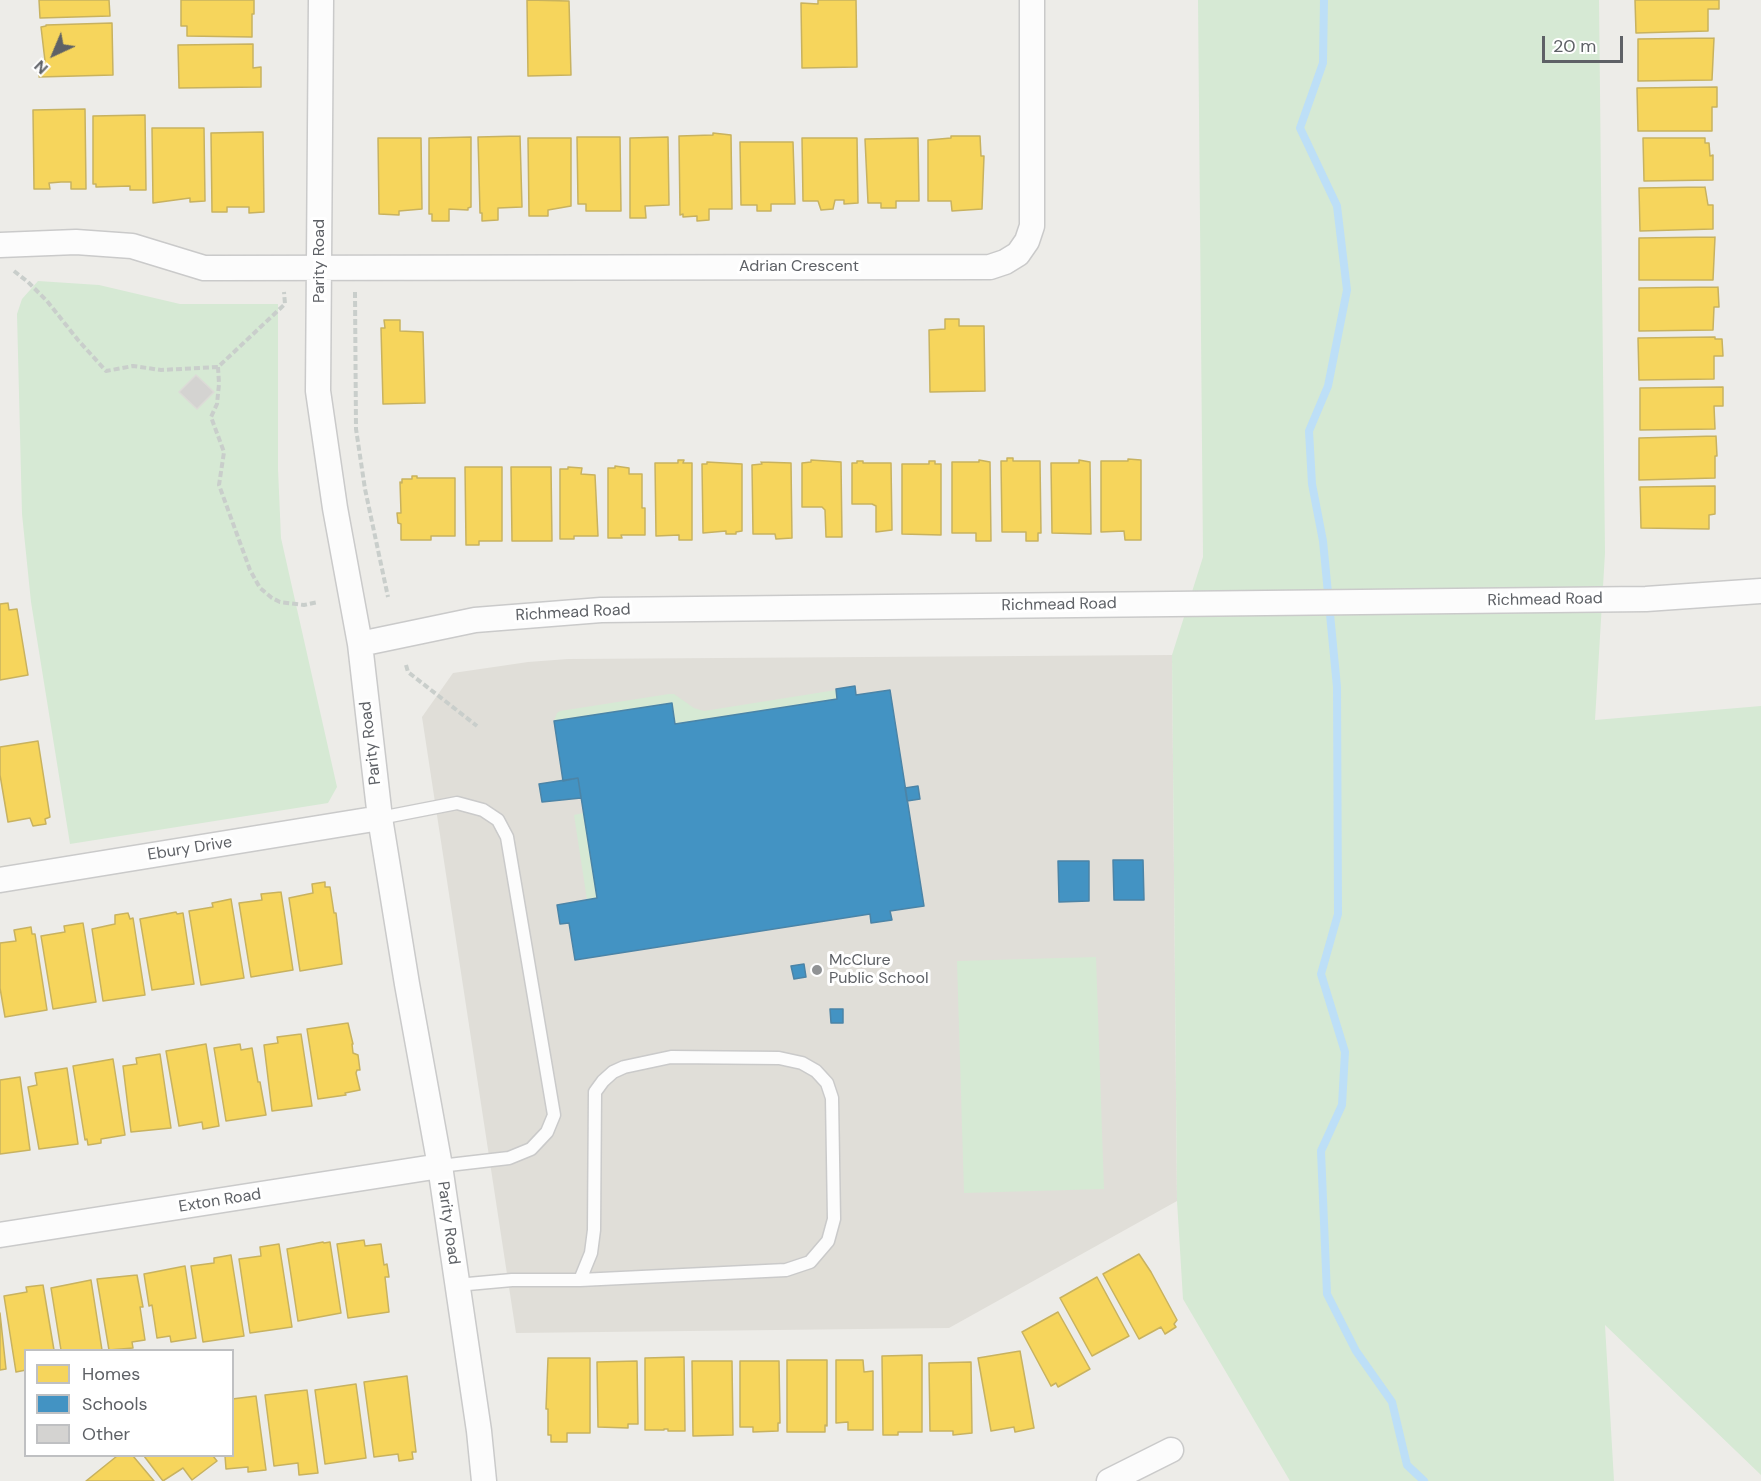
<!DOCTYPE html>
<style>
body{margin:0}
#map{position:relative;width:1761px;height:1481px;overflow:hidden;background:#edece8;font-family:"DM Sans",sans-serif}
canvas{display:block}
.legend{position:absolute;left:24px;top:1349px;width:210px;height:108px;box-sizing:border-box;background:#fff;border:2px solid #bfc0c2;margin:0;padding:8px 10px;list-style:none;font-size:18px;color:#5e6166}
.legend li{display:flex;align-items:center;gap:12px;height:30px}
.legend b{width:30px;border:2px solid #bfc0c2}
.north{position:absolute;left:24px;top:24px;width:60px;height:60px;-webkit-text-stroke:4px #fff;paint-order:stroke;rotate:224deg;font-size:16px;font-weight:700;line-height:24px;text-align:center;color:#5e6166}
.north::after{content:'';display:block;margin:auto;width:21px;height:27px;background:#5e6166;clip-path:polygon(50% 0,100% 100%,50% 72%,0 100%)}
.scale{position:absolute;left:1542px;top:36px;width:81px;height:27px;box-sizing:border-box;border:3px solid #5e6166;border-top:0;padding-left:8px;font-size:18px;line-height:21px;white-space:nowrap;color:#5e6166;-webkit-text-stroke:4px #fff;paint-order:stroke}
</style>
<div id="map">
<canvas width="1761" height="1481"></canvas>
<ul class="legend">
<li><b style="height:16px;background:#f6d55c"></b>Homes</li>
<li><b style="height:16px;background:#4393c3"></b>Schools</li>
<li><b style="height:16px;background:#d4d3d1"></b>Other</li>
</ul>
<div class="north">N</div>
<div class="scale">20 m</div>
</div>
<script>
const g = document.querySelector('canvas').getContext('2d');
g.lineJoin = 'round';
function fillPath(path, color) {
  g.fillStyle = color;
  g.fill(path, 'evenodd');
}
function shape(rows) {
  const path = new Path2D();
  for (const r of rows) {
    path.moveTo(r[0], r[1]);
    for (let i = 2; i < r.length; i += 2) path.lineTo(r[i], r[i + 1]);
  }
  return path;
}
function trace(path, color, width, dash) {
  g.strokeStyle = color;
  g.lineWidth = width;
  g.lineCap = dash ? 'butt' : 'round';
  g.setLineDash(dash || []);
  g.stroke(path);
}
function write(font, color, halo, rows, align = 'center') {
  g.font = font + ' "DM Sans",sans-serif';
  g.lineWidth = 6;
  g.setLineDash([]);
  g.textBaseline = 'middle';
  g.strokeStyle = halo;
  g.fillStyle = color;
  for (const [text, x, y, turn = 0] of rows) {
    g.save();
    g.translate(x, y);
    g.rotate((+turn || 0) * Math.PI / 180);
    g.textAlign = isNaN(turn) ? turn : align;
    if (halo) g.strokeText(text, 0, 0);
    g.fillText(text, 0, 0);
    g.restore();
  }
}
fillPath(shape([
 [1172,655,1177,1201,949,1328,516,1333,422,717,453,673,528,662,568,659]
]), '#e0ded8');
fillPath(shape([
 [1198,0,1599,0,1605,553,1595,720,1761,706,1761,1475,1605,1325,1614,1481,1290,1481,1183,1299,1177,1201,1172,655,1203,557],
 [38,281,99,285,180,304,278,304,278,469,281,538,337,787,328,803,70,844,31,602,22,514,17,314,22,299],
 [836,690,837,699,675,724,672,703,554,721,557,713,560,711,669,694,674,694,694,708,704,711],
 [583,813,597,898,587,900,574,815],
 [1096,957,1104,1189,964,1193,957,961]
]), '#d6e9d4');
const homes = shape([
 [39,0,109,0,110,16,40,18,39,0],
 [181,0,254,0,254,14,252,14,252,37,187,36,187,26,181,26,181,0],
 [527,0,569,1,571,75,528,76,527,0],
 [818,0,856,0,857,67,802,68,801,3,818,4,818,0],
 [1635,0,1719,0,1719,9,1708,9,1708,31,1636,33,1635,0],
 [112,23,113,75,39,77,39,61,45,61,41,27,46,26,46,25,112,23],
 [1714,38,1712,80,1638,81,1638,39,1714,38],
 [253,44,253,68,261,67,261,87,179,88,178,45,253,44],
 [1717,87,1717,107,1712,107,1712,131,1638,131,1637,88,1717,87],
 [85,109,86,189,71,189,71,182,61,182,49,183,50,189,34,189,33,110,85,109],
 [145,115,146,190,130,190,130,186,96,187,96,184,93,184,93,116,145,115],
 [152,128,204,128,205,201,190,202,190,198,153,203,152,128],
 [263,132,264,212,249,213,249,207,227,207,227,212,212,212,211,133,263,132],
 [713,133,731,135,732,209,709,209,709,220,697,221,697,216,683,217,683,214,680,215,679,136,713,135,713,133],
 [520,136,522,207,498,208,498,220,482,221,482,213,480,213,478,137,520,136],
 [951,136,980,136,981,156,984,156,982,209,952,211,951,201,928,201,928,140,951,138,951,136],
 [471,137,471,207,468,208,468,210,449,209,449,221,432,221,432,214,429,214,429,138,471,137],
 [577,137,620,137,621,211,586,211,586,204,578,204,577,137],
 [668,137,669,205,645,206,646,218,630,218,630,138,668,137],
 [378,138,421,138,422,209,399,211,399,215,379,214,378,138],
 [528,138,571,138,571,206,548,210,548,216,529,216,528,138],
 [802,138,857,138,858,203,844,204,844,200,835,200,833,209,821,210,818,201,803,201,802,138],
 [918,138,919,201,896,201,896,208,881,208,881,203,868,203,865,139,918,138],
 [1643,138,1705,138,1705,143,1709,143,1710,156,1713,155,1713,180,1644,181,1643,138],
 [740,142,793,142,795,204,771,204,771,211,757,211,757,205,741,205,740,142],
 [1705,187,1708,205,1713,205,1713,229,1640,231,1639,188,1705,187],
 [1715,237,1713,280,1639,280,1639,238,1715,237],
 [1718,287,1719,307,1714,307,1713,330,1639,331,1639,288,1718,287],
 [945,319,959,319,959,326,984,326,985,391,930,392,929,330,945,329,945,319],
 [384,320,400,320,400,331,423,332,425,403,383,404,381,328,385,328,384,320],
 [1715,337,1715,339,1722,339,1723,356,1714,356,1714,379,1639,380,1638,338,1715,337],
 [1723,387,1723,406,1714,406,1715,429,1640,430,1640,388,1723,387],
 [1716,436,1717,456,1715,456,1715,478,1639,480,1639,438,1716,436],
 [1007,458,1013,458,1013,461,1040,461,1041,533,1038,533,1038,541,1026,541,1026,532,1002,532,1001,461,1007,461,1007,458],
 [1128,459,1141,460,1141,540,1125,540,1124,531,1101,532,1101,461,1128,461,1128,459],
 [678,460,684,460,683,463,692,463,692,540,679,540,679,535,656,536,655,463,678,463,678,460],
 [811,460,841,462,842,537,826,537,825,510,822,507,802,507,802,463,811,462,811,460],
 [979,460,990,462,991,541,976,541,976,533,952,533,952,462,979,462,979,460],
 [1079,460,1090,462,1091,534,1052,533,1051,463,1079,463,1079,460],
 [857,461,863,461,863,463,891,463,892,530,876,532,876,506,872,504,852,504,852,463,857,463,857,461],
 [929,461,935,461,935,464,941,464,941,535,902,534,902,464,929,464,929,461],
 [707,462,742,464,742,531,736,532,736,534,726,534,726,531,703,533,702,464,707,464,707,462],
 [761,462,791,463,792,538,776,539,775,534,753,534,752,465,762,464,761,462],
 [615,466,629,468,629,474,642,474,642,508,645,508,645,535,621,535,622,538,608,538,608,468,615,468,615,466],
 [465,467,502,467,502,541,479,541,479,545,466,545,465,467],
 [511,467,551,467,552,541,512,541,511,467],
 [568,467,582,468,581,474,595,475,598,536,574,536,574,539,560,539,560,469,568,469,568,467],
 [412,476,417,476,417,478,455,478,455,536,431,536,431,540,401,540,401,524,398,523,397,513,401,513,400,482,402,483,402,479,412,479,412,476],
 [1715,486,1715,514,1709,515,1709,529,1641,528,1640,487,1715,486],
 [8,603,9,610,17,609,28,675,0,680,0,604,8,603],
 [38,741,50,817,45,819,46,824,33,826,30,818,8,822,0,775,0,747,38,741],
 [325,882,325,887,330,887,334,913,336,913,342,964,300,971,289,898,313,893,312,884,325,882],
 [281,892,293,970,251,977,239,903,262,900,261,894,281,892],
 [231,899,244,978,201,985,189,911,213,907,212,903,231,899],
 [176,912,177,914,183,913,194,984,152,990,140,919,176,912],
 [128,913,130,919,133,918,145,995,103,1001,92,929,115,924,115,915,128,913],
 [83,923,96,1002,53,1009,41,936,65,932,64,926,83,923],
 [31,927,32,934,35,934,47,1010,5,1017,0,988,0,943,16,941,14,930,31,927],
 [348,1023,353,1044,352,1044,353,1053,358,1055,360,1070,357,1070,356,1073,360,1090,345,1093,346,1095,318,1099,307,1029,348,1023],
 [301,1034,312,1106,272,1111,264,1045,278,1043,277,1037,301,1034],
 [206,1044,219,1126,203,1129,202,1122,179,1126,166,1051,206,1044],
 [240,1044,241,1050,252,1048,258,1082,260,1082,266,1115,226,1121,214,1048,240,1044],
 [160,1054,171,1128,131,1132,123,1066,137,1064,136,1058,160,1054],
 [113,1059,125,1135,101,1139,101,1143,88,1145,87,1139,85,1140,73,1066,113,1059],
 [67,1068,78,1144,39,1149,28,1087,37,1085,35,1073,67,1068],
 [20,1077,30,1150,0,1154,0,1080,20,1077],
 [364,1240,365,1246,381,1244,384,1265,387,1264,389,1277,385,1277,389,1312,348,1318,337,1244,364,1240],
 [323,1242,324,1243,330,1242,341,1313,298,1321,287,1249,323,1242],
 [279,1244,292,1327,250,1333,239,1259,261,1256,260,1247,279,1244],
 [1139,1254,1151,1272,1177,1320,1174,1324,1176,1327,1165,1334,1161,1327,1139,1339,1103,1274,1139,1254],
 [231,1255,244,1336,203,1342,191,1266,214,1263,214,1258,231,1255],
 [185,1266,196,1338,171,1342,170,1336,157,1338,152,1305,149,1306,144,1274,185,1266],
 [137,1275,143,1307,140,1307,145,1340,132,1342,133,1348,109,1350,97,1279,137,1275],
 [1097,1277,1129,1336,1092,1356,1060,1298,1097,1277],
 [91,1280,102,1350,61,1350,51,1288,91,1280],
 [43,1285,54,1350,26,1350,26,1370,16,1372,4,1296,27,1292,26,1287,43,1285],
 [1058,1312,1090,1369,1058,1387,1056,1383,1051,1386,1022,1332,1058,1312],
 [0,1313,6,1369,0,1370,0,1313],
 [1020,1351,1034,1428,1015,1432,1014,1427,991,1431,978,1358,1020,1351],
 [922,1355,922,1432,898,1432,898,1435,883,1435,882,1356,922,1355],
 [684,1357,685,1431,668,1431,668,1429,664,1429,664,1430,645,1430,645,1358,684,1357],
 [548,1358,590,1358,590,1433,567,1433,567,1442,551,1442,551,1435,548,1435,548,1409,546,1409,548,1358],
 [787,1360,827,1360,827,1426,825,1425,825,1432,787,1432,787,1360],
 [836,1360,863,1360,864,1372,873,1371,873,1430,848,1430,848,1422,836,1423,836,1360],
 [637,1361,638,1424,628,1424,628,1428,598,1427,597,1362,637,1361],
 [692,1361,732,1361,733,1435,693,1436,692,1361],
 [740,1361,779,1361,780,1423,778,1423,778,1431,753,1432,753,1427,740,1427,740,1361],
 [971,1362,972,1433,953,1435,953,1431,930,1431,929,1363,971,1362],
 [407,1376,416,1452,412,1452,413,1459,399,1461,398,1454,374,1457,364,1382,407,1376],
 [356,1384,366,1458,325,1464,315,1390,356,1384],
 [307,1390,318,1473,299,1475,298,1463,274,1466,265,1395,307,1390],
 [256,1396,266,1470,248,1472,248,1467,226,1469,225,1456,232,1456,232,1399,256,1396],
 [117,1456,133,1456,154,1481,86,1481,117,1456],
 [144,1456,213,1456,217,1461,192,1480,183,1468,163,1481,144,1456]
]);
fillPath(homes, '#f6d55c');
trace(homes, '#c8b25f', 1.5);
const schools = shape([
 [855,686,856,695,890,690,924,906,890,911,892,920,871,923,870,914,575,960,569,923,560,924,557,905,597,898,578,778,563,781,554,721,672,703,675,724,837,699,836,689,855,686],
 [578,778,581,798,542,802,539,784,578,778],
 [918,786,920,799,907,801,905,788,918,786],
 [1113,860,1143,860,1144,900,1114,900,1113,860],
 [1058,861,1089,861,1089,901,1059,902,1058,861],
 [804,964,806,977,794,979,791,966,804,964],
 [830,1009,843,1009,843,1023,831,1023,830,1009]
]);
fillPath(schools, '#4393c3');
trace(schools, '#4b84a7', 1.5);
trace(shape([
 [1324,0,1323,63,1300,128,1337,206,1347,290,1328,386,1309,431,1312,484,1323,541,1337,687,1338,914,1321,974,1345,1052,1342,1105,1321,1151,1327,1294,1356,1351,1392,1402,1407,1465,1424,1481]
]), '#bddff7', 8);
const building = shape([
 [196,375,214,392,197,409,179,392,196,375]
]);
fillPath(building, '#d4d3d1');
trace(building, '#dcdbd7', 1.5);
const service = shape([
 [380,818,457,803,483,810,498,820,507,837,554,1115,547,1132,531,1149,509,1158,440,1166],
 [457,1285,512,1280,580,1280,786,1270,810,1262,828,1241,834,1219,832,1098,827,1083,816,1071,802,1063,779,1058,671,1057,624,1067,613,1072,603,1081,595,1092,594,1230,591,1253,580,1280]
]);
const minor = shape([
 [321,0,318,391,335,508,360,644,380,818,407,984,440,1166,479,1431,484,1481],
 [0,245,76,242,132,246,204,268,990,267,1005,262,1018,254,1027,241,1032,226,1032,0],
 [360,644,475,620,601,610,1646,599,1761,591],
 [0,880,380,818],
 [0,1235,440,1166],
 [1109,1481,1171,1450]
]);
trace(service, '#cacaca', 15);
trace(minor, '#cacaca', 27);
trace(shape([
 [14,271,28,282,47,301,78,340,106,371,133,366,161,370,218,367,285,304,284,292],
 [355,292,356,429,365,489,388,597],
 [218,367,219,384,217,404,211,417,224,452,219,485,250,570,260,588,272,598,280,602,304,605,318,602],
 [406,665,408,672,477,726]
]), '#c9cecb', 4, [6, 3]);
trace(service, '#fcfcfc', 12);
trace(minor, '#fcfcfc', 24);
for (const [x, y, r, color] of [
 [817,970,6,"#909294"]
]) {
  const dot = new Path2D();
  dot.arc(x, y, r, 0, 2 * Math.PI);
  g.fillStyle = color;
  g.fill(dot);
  trace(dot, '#fff', 2);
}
write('16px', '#5e6166', '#fff', [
 ["Parity Road",320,261,-90],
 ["Adrian Crescent",799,267],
 ["Richmead Road",1545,600,-1],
 ["Richmead Road",1059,605,-1],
 ["Richmead Road",573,613,-3],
 ["Parity Road",371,743,-97],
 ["Ebury Drive",190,849,-9],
 ["Exton Road",220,1201,-9],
 ["Parity Road",448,1223,82]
]);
write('16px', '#5e6166', '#fff', [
 ["McClure",829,961],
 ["Public School",829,979]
], 'left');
</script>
